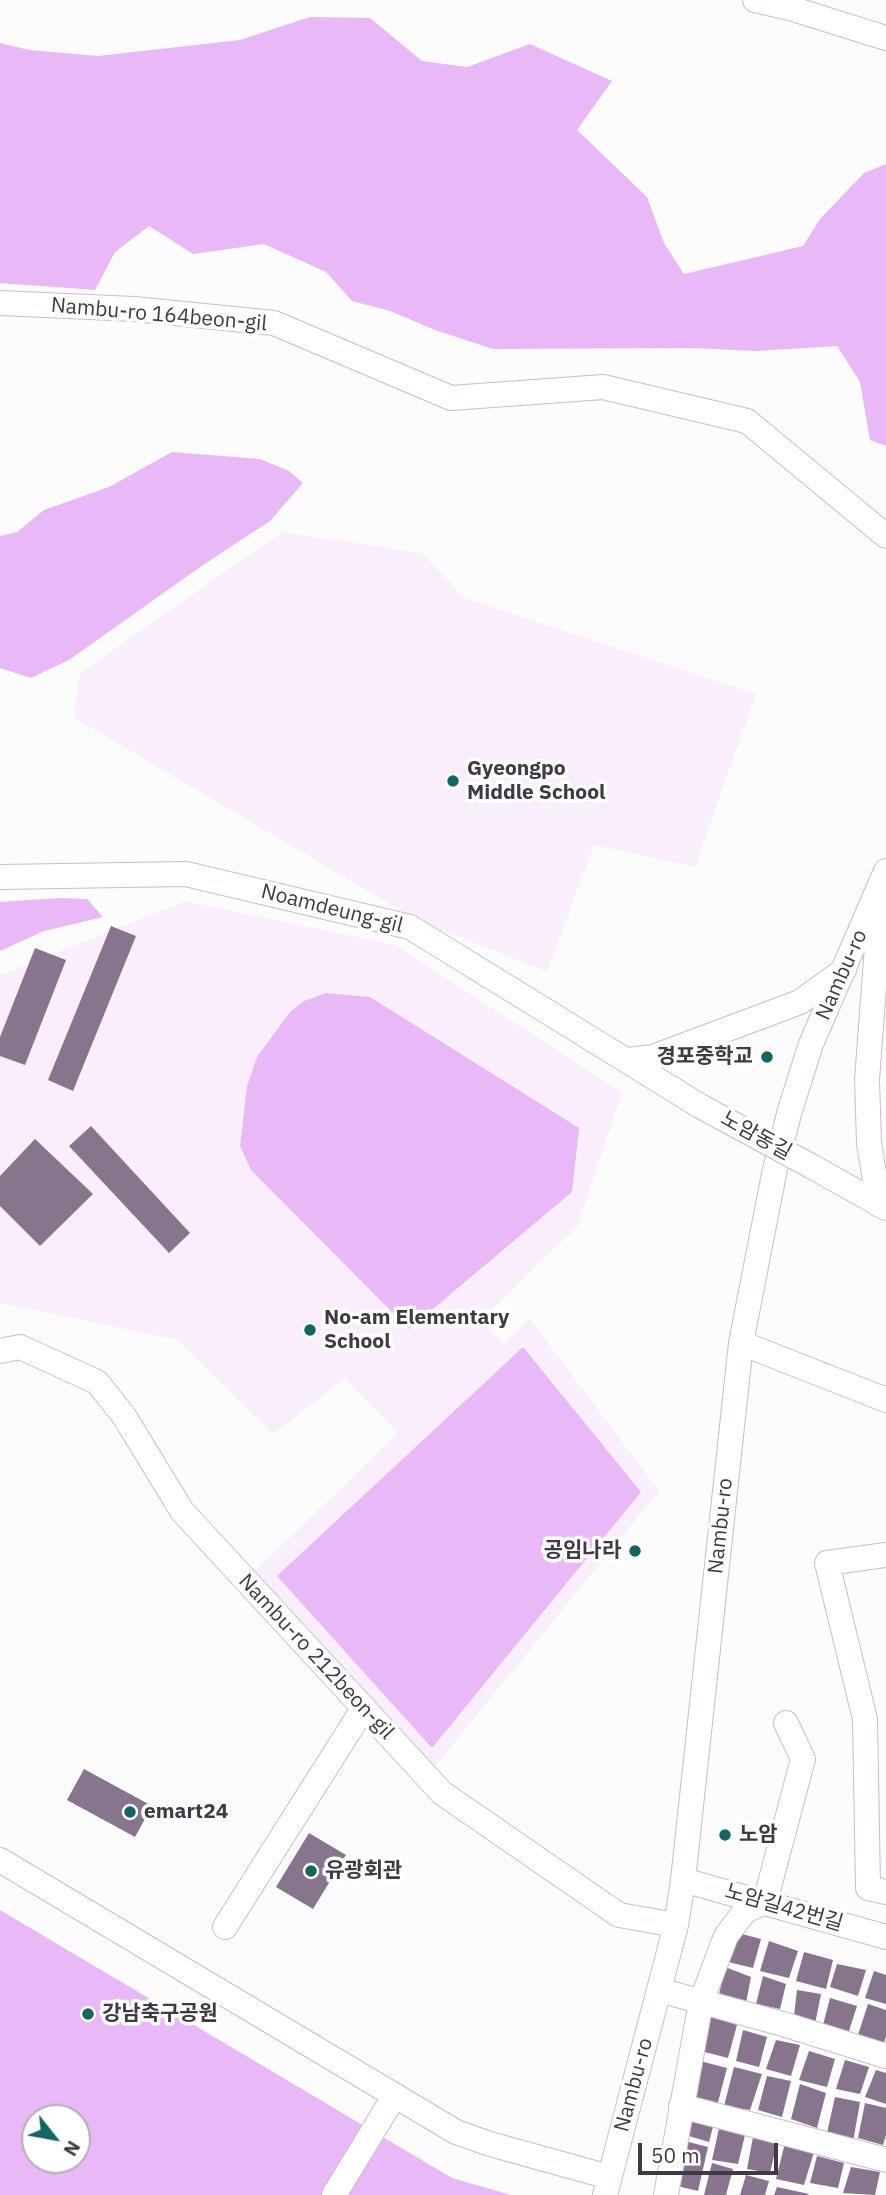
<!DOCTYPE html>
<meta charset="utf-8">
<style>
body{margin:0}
#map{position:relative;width:886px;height:2195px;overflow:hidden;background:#fcfcfc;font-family:"IBM Plex Sans",sans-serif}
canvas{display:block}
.north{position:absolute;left:21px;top:2104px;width:70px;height:70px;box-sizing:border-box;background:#fff;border:2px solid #b3b0b4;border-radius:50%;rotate:121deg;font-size:19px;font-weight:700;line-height:28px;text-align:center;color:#403943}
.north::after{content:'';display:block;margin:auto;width:24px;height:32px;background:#156565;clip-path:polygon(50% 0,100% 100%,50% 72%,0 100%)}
.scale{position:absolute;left:638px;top:2143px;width:140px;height:32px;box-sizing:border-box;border:4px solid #403943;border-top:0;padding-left:9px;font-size:21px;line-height:24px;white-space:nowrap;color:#403943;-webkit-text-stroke:5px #fff;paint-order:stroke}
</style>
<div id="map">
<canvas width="886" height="2195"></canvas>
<div class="north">N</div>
<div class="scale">50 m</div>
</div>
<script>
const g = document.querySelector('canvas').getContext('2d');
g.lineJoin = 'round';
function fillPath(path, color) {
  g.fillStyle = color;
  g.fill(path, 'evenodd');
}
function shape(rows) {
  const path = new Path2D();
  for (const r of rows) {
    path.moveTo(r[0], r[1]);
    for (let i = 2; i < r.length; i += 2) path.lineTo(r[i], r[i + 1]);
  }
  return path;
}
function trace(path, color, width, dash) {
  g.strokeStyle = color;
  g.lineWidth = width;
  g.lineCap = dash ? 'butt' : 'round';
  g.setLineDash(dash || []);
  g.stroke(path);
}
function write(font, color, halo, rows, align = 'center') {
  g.font = font + ' "IBM Plex Sans","Noto Sans KR",sans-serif';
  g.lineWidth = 7;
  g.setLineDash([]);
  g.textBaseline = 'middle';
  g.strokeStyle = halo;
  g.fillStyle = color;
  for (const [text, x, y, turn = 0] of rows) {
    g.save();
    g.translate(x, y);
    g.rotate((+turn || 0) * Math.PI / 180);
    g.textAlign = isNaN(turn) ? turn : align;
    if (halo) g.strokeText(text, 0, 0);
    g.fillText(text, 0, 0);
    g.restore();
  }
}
fillPath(shape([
 [282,532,422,553,465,598,756,694,695,867,594,845,547,972,415,919,73,717,80,673],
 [185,901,396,945,622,1093,578,1226,481,1320,504,1343,530,1319,659,1491,434,1768,250,1576,398,1433,345,1379,273,1434,177,1340,0,1303,0,975]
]), '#f9effc');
fillPath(shape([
 [310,17,370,18,422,61,467,67,530,44,612,81,577,130,647,197,664,243,684,274,803,246,820,219,864,173,886,164,886,446,870,440,860,382,837,346,755,351,692,348,493,349,435,330,390,311,352,301,326,272,264,244,193,254,149,226,115,252,95,290,0,283,0,43,29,50,98,56,240,40],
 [172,452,260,459,289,471,303,483,270,521,203,565,69,660,31,678,0,668,0,536,17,532,44,510,109,487],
 [60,898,87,899,103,917,44,931,0,951,0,902],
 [326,993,370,997,579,1128,572,1192,409,1329,251,1170,240,1146,247,1086,257,1057,290,1012,304,1001],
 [523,1347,641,1492,432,1748,277,1576],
 [0,1910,452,2178,511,2195,0,2195],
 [35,2118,77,2118,77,2160,35,2160]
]), '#e8b8f7');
fillPath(shape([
 [111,926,136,936,73,1091,48,1080],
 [35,948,66,960,25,1065,0,1056,0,1037],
 [91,1126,190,1233,169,1253,69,1146],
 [35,1139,93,1194,40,1246,0,1206,0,1176],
 [84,1769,152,1806,135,1837,67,1800],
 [309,1833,346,1855,313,1909,276,1887],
 [734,1932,761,1939,753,1968,724,1961],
 [769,1941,798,1951,789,1978,760,1971],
 [804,1952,833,1960,826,1989,796,1981],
 [837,1964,866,1970,858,1996,830,1987],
 [725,1967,751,1977,746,2003,719,1995],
 [874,1971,886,1975,886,2004,865,1998],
 [763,1976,786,1984,780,2009,756,2004],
 [797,1990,821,1994,815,2024,794,2016],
 [830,1998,857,2006,848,2034,822,2029],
 [868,2004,886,2010,886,2037,883,2045,857,2038],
 [708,2016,737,2025,728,2058,701,2051],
 [743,2030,767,2037,759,2067,736,2061],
 [776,2040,800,2045,791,2076,766,2069],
 [809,2051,835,2059,827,2087,799,2080],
 [845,2060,869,2067,860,2094,836,2089],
 [700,2061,727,2068,717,2106,689,2099],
 [734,2067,762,2074,750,2110,724,2106],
 [876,2070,886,2073,886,2104,865,2097],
 [767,2076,791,2081,782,2117,758,2110],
 [800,2084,826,2093,817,2128,791,2119],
 [835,2097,860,2102,853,2142,827,2133],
 [865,2103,886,2108,886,2135,883,2145,858,2138],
 [715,2119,709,2142,682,2134,686,2120],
 [720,2124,746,2131,738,2164,712,2160],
 [753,2137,777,2143,770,2173,747,2169],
 [681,2140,708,2147,698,2191,673,2185],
 [785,2143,814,2152,804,2185,776,2179],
 [817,2156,844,2163,838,2188,810,2183],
 [712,2163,733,2169,726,2195,704,2195],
 [851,2167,880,2172,875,2195,843,2193],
 [746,2175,769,2181,765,2195,740,2195],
 [777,2187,809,2194,808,2195,774,2195]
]), '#86758c');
const minor = shape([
 [755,0,790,8,886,38],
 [0,303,134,309,274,323,451,398,603,387,747,421,886,536],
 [0,877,186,874,410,927,700,1106],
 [627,1060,653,1057,800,1002,844,970],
 [811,1166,886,1208],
 [879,1205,869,1143,867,1080,880,906],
 [741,1343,886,1400],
 [0,1351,20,1347,97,1382,124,1416,182,1511,442,1793,619,1915,676,1925],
 [886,1555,827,1563,865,1719,868,1888,886,1892],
 [0,1860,456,2132,490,2144,609,2177],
 [683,1880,886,1937],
 [225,1927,363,1709],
 [659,1990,783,2024,886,2056],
 [681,2106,886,2160],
 [334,2195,395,2095],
 [605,2195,676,1925,683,1880,741,1343,775,1169,790,1110,811,1044,886,871],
 [666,2195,701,2002,726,1936,745,1911,765,1902,803,1759,786,1723]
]);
trace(minor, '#ccb9d3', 26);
trace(minor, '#fff', 24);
const minorBridge = shape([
 [700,1106,811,1166]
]);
trace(minorBridge, '#ccb9d3', 26, []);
trace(minorBridge, '#fff', 24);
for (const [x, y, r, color] of [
 [453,781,7,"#156565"],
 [767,1057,7,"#156565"],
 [310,1330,7,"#156565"],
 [635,1551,7,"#156565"],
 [130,1812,7,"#156565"],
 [725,1835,7,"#156565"],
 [311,1871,7,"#156565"],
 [88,2014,7,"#156565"]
]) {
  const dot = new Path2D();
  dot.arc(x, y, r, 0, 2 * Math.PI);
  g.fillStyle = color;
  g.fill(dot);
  trace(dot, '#fff', 2.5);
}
write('21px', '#403943', '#fff', [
 ["Nambu-ro 164beon-gil",159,315,5],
 ["Noamdeung-gil",332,909,14],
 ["Nambu-ro",842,975,-66],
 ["노암동길",756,1136,29],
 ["Nambu-ro",721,1526,-84],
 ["Nambu-ro 212beon-gil",316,1657,47],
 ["노암길42번길",784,1908,16],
 ["Nambu-ro",634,2085,-75]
]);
write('bold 21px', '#403943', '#fff', [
 ["Gyeongpo",467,769],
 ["Middle School",467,793],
 ["경포중학교",753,1057,"right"],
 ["No-am Elementary",324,1318],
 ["School",324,1342],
 ["공임나라",621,1551,"right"],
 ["emart24",144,1812],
 ["노암",739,1835],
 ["유광회관",325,1871],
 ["강남축구공원",102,2014]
], 'left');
</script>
